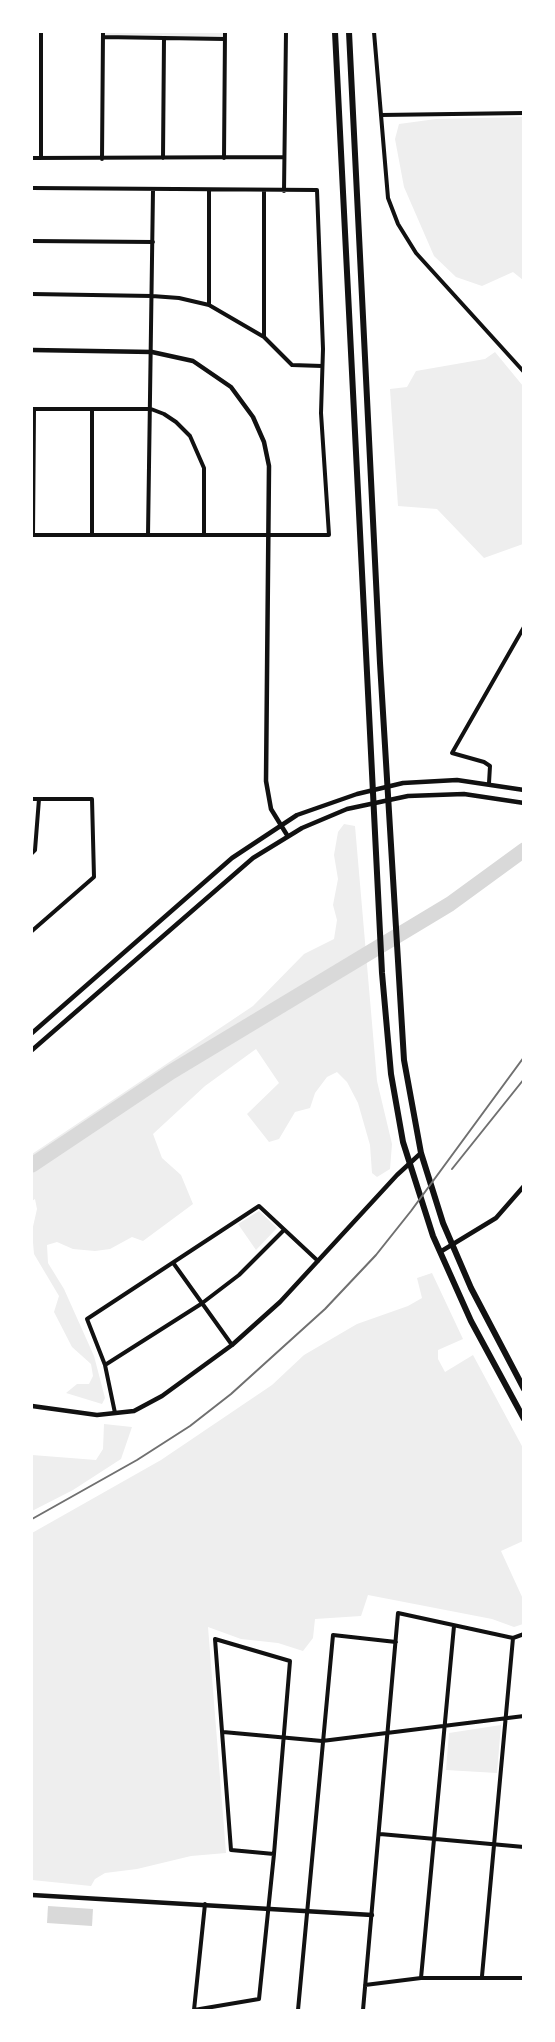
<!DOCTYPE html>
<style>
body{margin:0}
#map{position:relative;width:555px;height:2042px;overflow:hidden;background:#fff;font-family:"Fira Sans",sans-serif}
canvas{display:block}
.frame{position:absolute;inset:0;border:33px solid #fff;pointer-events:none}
</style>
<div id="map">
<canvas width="555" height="2042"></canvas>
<div class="frame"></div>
</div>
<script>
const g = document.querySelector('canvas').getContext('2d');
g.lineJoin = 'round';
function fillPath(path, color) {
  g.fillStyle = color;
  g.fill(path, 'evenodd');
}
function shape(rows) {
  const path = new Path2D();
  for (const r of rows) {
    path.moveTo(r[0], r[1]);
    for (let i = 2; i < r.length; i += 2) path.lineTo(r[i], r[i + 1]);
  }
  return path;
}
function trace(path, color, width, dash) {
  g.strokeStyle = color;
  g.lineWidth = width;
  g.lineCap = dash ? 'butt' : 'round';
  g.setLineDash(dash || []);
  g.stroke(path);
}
fillPath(shape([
 [103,32,225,32,225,39,103,37],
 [523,117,523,280,513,272,482,286,456,277,434,256,404,187,395,139,399,124,436,119],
 [495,352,523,386,523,544,484,558,437,509,398,506,390,389,407,387,416,371,485,359],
 [344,824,355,826,377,1081,392,1144,390,1169,377,1177,372,1173,370,1145,358,1103,347,1082,337,1072,327,1077,315,1093,310,1108,295,1112,279,1139,269,1142,247,1114,279,1083,256,1049,205,1086,153,1134,162,1158,181,1175,193,1204,143,1241,132,1237,110,1249,95,1251,73,1249,57,1242,47,1245,48,1263,64,1289,94,1356,105,1398,102,1404,66,1393,77,1384,89,1384,93,1376,91,1364,72,1347,54,1312,59,1296,34,1254,32,1231,37,1209,35,1199,32,1201,32,1154,253,1006,304,954,334,939,337,920,333,905,338,879,334,855,338,832],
 [259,1211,277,1228,256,1250,238,1224],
 [432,1273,463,1339,438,1350,438,1359,445,1372,473,1355,523,1448,523,1541,501,1551,523,1599,523,1624,514,1627,492,1619,368,1595,361,1616,315,1619,313,1638,303,1651,278,1643,241,1639,208,1627,226,1853,191,1856,137,1869,105,1873,95,1879,91,1886,32,1880,32,1533,161,1460,272,1385,304,1355,357,1324,408,1306,422,1298,417,1278],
 [104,1424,132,1427,121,1459,73,1490,32,1511,32,1455,96,1460,103,1449],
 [501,1725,497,1773,446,1770,449,1733]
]), '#eee');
fillPath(shape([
 [48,1906,93,1909,92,1926,47,1923]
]), '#d9d9d9');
trace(shape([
 [32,1165,171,1072,450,904,524,850]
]), '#d9d9d9', 15);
trace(shape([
 [374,32,388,198,398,224,416,253,524,372],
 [103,37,225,39],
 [381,115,524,113],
 [32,158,284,157],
 [41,158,41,32],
 [163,158,164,38],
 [224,158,225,32],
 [102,159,103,32],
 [32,188,317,190,323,349,321,413,329,535,33,535,34,409],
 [209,191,209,305],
 [264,191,264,337],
 [284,191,286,32],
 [32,241,153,242],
 [32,294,152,296,179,298,209,305,264,337,292,365,322,366],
 [32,409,151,409,164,414,176,422,190,436,204,468,204,535],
 [92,409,92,535],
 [148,535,153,190],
 [489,783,490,766,484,762,452,753,524,627],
 [32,799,92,799,94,877,32,931],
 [32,853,35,850,39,799],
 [174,1264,232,1345],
 [105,1365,201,1304,239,1275,284,1230],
 [115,1413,105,1365,87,1319,259,1206,318,1261],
 [223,1732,322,1741,524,1716],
 [380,1834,524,1847],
 [482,1976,513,1638],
 [421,1978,454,1626],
 [365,1985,421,1978,524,1978],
 [194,2010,259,1999,274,1854,290,1661,215,1639,231,1850,274,1854],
 [194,2010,205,1904],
 [298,2010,333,1635,396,1642],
 [363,2010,398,1613,513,1638,524,1634]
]), '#111', 4);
trace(shape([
 [32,350,152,352,193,361,231,387,253,417,264,442,269,466,266,781,271,809,287,835],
 [32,1033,232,858,297,815,357,794,403,783,457,780,524,790],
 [32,1050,253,858,302,828,347,809,408,796,464,794,524,803],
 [440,1252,496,1218,524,1186],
 [32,1406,97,1415,134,1411,162,1396,232,1345,280,1302,397,1175,421,1153],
 [32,1895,372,1915]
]), '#111', 4.5);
trace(shape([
 [335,32,382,973,391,1074,403,1142,433,1236,471,1321,524,1419],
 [349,32,380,663,404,1060,421,1153,443,1223,471,1288,524,1389]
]), '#111', 6);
trace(shape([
 [452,1169,524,1079],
 [32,1519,137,1460,190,1426,231,1394,325,1309,376,1255,411,1211,524,1057]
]), '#707070', 2);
</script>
